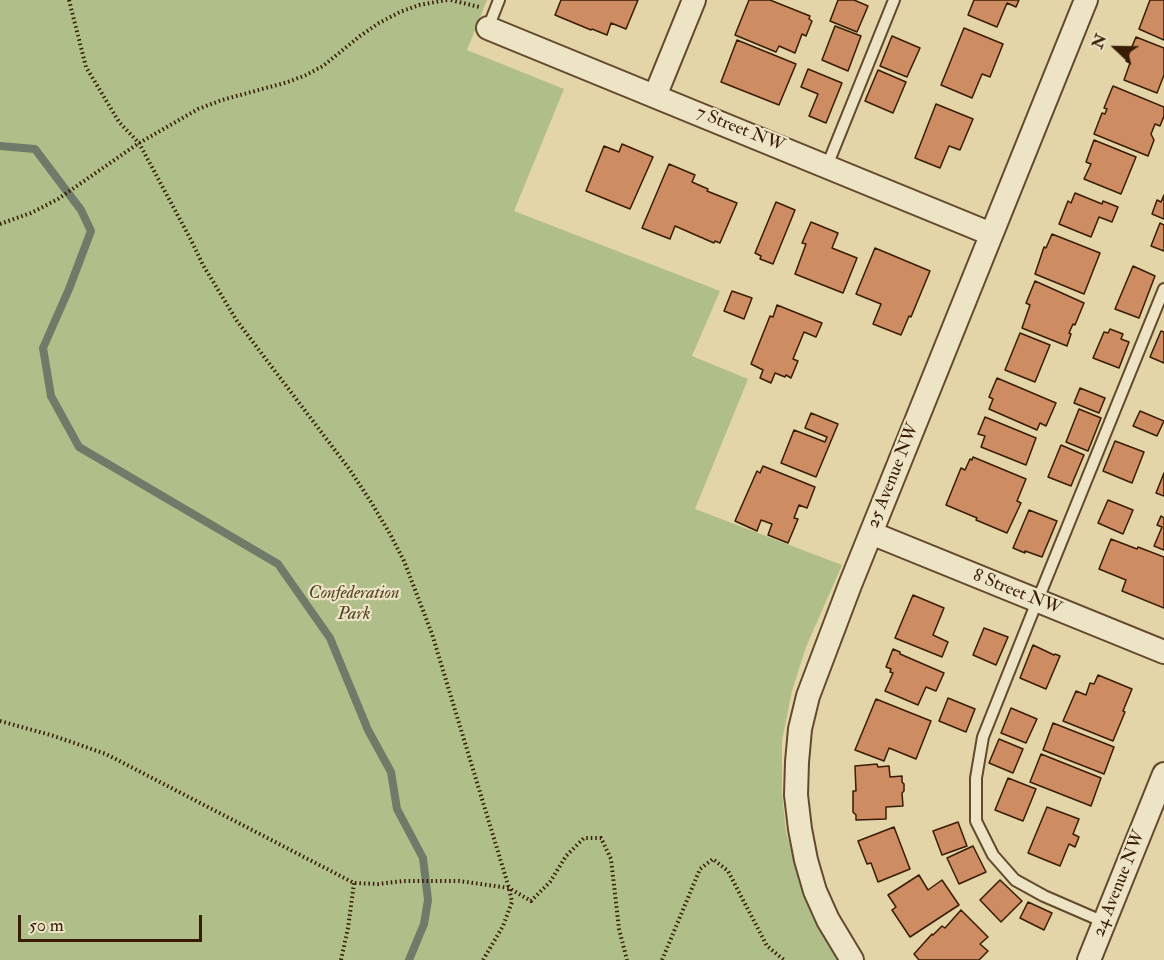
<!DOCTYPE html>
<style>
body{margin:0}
#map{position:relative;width:1164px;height:960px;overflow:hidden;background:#e3d5a7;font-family:"IM FELL Double Pica",serif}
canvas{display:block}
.north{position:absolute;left:1086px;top:18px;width:60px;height:60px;-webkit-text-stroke:4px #ede4c6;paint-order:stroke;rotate:292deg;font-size:16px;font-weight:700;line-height:24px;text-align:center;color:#391c04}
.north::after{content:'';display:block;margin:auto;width:21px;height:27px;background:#391c04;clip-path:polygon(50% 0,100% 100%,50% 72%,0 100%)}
.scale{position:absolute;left:18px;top:915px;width:184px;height:27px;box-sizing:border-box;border:3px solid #391c04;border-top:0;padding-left:8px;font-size:18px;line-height:21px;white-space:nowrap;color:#391c04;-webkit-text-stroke:4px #ede4c6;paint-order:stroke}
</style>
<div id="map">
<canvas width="1164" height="960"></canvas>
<div class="north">N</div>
<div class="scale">50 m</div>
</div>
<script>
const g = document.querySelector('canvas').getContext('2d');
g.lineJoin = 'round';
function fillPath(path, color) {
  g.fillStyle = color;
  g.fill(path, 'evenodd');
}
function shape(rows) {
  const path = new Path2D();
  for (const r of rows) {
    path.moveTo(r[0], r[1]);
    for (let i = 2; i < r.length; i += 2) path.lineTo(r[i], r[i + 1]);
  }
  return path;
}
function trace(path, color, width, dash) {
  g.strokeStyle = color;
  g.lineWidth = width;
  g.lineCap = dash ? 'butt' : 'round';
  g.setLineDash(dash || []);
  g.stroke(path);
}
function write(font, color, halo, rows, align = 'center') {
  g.font = font + ' "IM FELL Double Pica",serif';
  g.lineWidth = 4.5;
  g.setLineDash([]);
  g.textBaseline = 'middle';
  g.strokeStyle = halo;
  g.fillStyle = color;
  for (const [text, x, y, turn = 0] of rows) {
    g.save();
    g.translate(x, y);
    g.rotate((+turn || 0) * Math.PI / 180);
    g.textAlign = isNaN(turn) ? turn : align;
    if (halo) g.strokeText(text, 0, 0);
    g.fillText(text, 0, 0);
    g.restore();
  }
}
fillPath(shape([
 [0,0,487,0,467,50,564,89,514,211,720,291,692,356,748,379,695,509,842,565,806,647,792,691,782,741,782,793,786,832,800,878,841,960,0,960]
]), '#b0be8a');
trace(shape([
 [0,146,35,149,81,210,91,231,69,289,43,348,51,396,79,447,278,564,330,638,368,730,391,772,397,809,423,858,428,900,424,924,409,960]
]), '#707a68', 8);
const building = shape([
 [561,0,638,0,626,29,611,23,607,35,592,29,591,30,555,15,561,0],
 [749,0,770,0,810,16,809,19,812,21,806,36,802,34,795,53,779,46,776,52,735,35,749,0],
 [838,0,854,0,868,6,857,32,830,21,838,0],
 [974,0,1019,0,1016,7,1007,3,997,27,968,15,974,0],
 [1150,0,1164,0,1164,40,1139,29,1150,0],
 [835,26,861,36,848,71,822,60,835,26],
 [964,28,1003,44,990,77,982,74,972,98,941,85,964,28],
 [892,36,920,48,907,77,880,66,892,36],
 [1136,37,1164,48,1164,75,1157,93,1124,80,1130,63,1126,61,1136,37],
 [737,40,796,64,779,105,721,82,737,40],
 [808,69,842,83,826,123,809,116,818,94,801,87,808,69],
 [878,70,906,82,893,113,865,101,878,70],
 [1113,86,1164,107,1164,116,1160,126,1155,124,1151,134,1154,140,1148,156,1094,134,1102,113,1105,114,1107,109,1104,108,1113,86],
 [936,104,973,119,960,150,949,146,940,168,915,158,936,104],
 [1094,140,1136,157,1121,194,1084,179,1091,164,1086,162,1094,140],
 [622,144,653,157,630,209,586,191,604,146,619,152,622,144],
 [669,164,695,175,692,182,708,189,707,191,737,203,720,243,715,241,714,243,675,226,670,239,642,228,669,164],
 [1075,193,1102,204,1103,201,1118,207,1112,222,1099,217,1091,237,1059,224,1068,201,1071,203,1075,193],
 [1164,195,1164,219,1152,214,1157,200,1161,202,1164,195],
 [776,202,795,210,773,264,760,259,761,256,755,253,776,202],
 [811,222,838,233,832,248,857,258,843,293,795,274,806,244,802,243,811,222],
 [1160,223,1164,225,1164,251,1151,246,1160,223],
 [1052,234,1100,253,1084,294,1035,274,1044,247,1046,248,1052,234],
 [875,248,930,271,911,317,909,316,901,335,873,324,881,304,856,294,875,248],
 [1133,266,1155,276,1139,318,1115,309,1133,266],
 [1035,281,1084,303,1075,325,1073,324,1069,333,1071,334,1067,346,1022,328,1030,305,1026,303,1035,281],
 [732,291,752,298,744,319,724,311,732,291],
 [777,305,822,323,816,337,804,332,793,359,798,361,791,378,786,375,785,377,775,373,771,383,760,378,763,370,751,364,770,316,773,317,777,305],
 [1110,329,1123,334,1121,339,1129,342,1119,368,1093,358,1104,332,1108,333,1110,329],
 [1161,331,1164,332,1164,363,1150,357,1161,331],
 [1020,333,1050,345,1035,382,1005,370,1020,333],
 [997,378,1056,403,1046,426,1040,423,1037,430,989,409,993,399,989,397,997,378],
 [1080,388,1105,398,1099,413,1074,403,1080,388],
 [1079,409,1101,418,1088,451,1066,442,1079,409],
 [1140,411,1164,421,1157,436,1133,426,1140,411],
 [811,413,838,424,816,477,781,463,794,430,825,442,827,437,805,428,811,413],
 [985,417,1036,438,1026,465,981,447,985,436,978,434,985,417],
 [1115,441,1144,452,1132,483,1103,471,1115,441],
 [1061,445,1084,455,1071,486,1048,477,1061,445],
 [973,457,1026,479,1017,501,1021,503,1007,533,976,520,977,518,946,505,961,468,965,470,970,459,972,460,973,457],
 [763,466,815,487,807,508,799,505,794,518,798,519,788,543,768,535,772,524,761,520,757,531,735,521,757,471,760,473,763,466],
 [1164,473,1164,496,1156,493,1164,473],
 [1108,500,1133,510,1123,534,1098,523,1108,500],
 [1029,510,1057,521,1042,557,1025,551,1025,553,1013,548,1029,510],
 [1161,516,1164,518,1164,550,1154,546,1162,527,1157,525,1161,516],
 [1111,539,1137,549,1138,547,1164,557,1164,608,1122,591,1126,580,1099,569,1111,539],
 [913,595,944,608,933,635,948,642,942,657,895,638,913,595],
 [984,628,1008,637,996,665,973,655,984,628],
 [1033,645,1054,655,1055,654,1060,656,1046,689,1020,678,1033,645],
 [893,649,900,652,900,654,944,673,936,691,926,687,918,705,885,691,893,673,890,672,891,669,886,667,893,649],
 [1098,675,1132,689,1123,711,1125,712,1113,741,1063,721,1076,691,1086,695,1090,683,1094,684,1098,675],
 [948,698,975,709,966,732,939,721,948,698],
 [876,699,931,721,916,759,889,748,884,761,855,750,876,699],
 [1011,708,1037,719,1026,743,1001,733,1011,708],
 [1053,723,1114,747,1104,774,1043,750,1053,723],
 [999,739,1023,749,1013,773,989,763,999,739],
 [1041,754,1101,778,1091,806,1030,782,1041,754],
 [877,764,878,767,889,766,890,777,902,776,902,782,904,784,904,791,902,793,903,806,886,807,886,819,856,820,856,815,853,812,853,791,856,791,855,766,877,764],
 [1008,778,1036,789,1023,821,995,810,1008,778],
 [1047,807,1079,819,1073,834,1079,837,1075,847,1069,844,1060,866,1028,853,1047,807],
 [958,822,967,846,942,855,933,831,958,822],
 [894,827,910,869,878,882,871,863,867,864,858,841,894,827],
 [973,846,986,872,959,884,947,858,973,846],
 [919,875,928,890,942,880,959,905,910,937,892,910,896,907,888,895,919,875],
 [1000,880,1022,901,1001,922,980,900,1000,880],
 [1028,902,1052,913,1044,930,1020,918,1028,902],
 [961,910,988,937,980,944,988,951,979,960,919,960,914,954,932,934,933,935,942,926,945,928,961,910]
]);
fillPath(building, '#ce8c63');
trace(building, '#391c04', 1.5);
const service = shape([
 [488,28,499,0],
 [827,166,894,0],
 [1104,922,1044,896,1015,880,993,855,976,821,976,778,983,737,1030,619,1164,289]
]);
const minor = shape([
 [488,28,991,234],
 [655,96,694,0],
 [871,533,1164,652],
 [852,960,828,920,815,891,806,860,800,829,796,795,797,762,800,729,808,696,850,585,1086,0],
 [1089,960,1164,774]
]);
trace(service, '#644a2d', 14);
trace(minor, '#644a2d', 26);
trace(shape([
 [69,0,86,67,119,122,139,143,191,240,203,265,237,321,350,470,371,502,390,534,404,561,432,634,509,888,512,902,503,926,483,960],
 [451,0,479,7],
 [0,224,31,213,58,199,139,143,198,109,222,100,288,82,306,75,323,66,360,36,379,23,400,12,419,5,447,0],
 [0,721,54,736,106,754,354,883,378,884,403,881,459,881,509,888,531,901,550,882,566,856,584,838,601,838,611,859,619,929,627,960],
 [341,960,348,928,354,883],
 [662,960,700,869,713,859,728,871,767,946,784,960]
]), '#391c04', 4, [1.5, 3]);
trace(service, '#ede4c6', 10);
trace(minor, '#ede4c6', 22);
write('18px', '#391c04', '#ede4c6', [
 ["7 Street NW",740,130,22],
 ["25 Avenue NW",894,476,-68],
 ["8 Street NW",1017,593,22],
 ["24 Avenue NW",1120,884,-68]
]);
write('italic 18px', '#574426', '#ede4c6', [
 ["Confederation",354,594],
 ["Park",354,615]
]);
</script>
